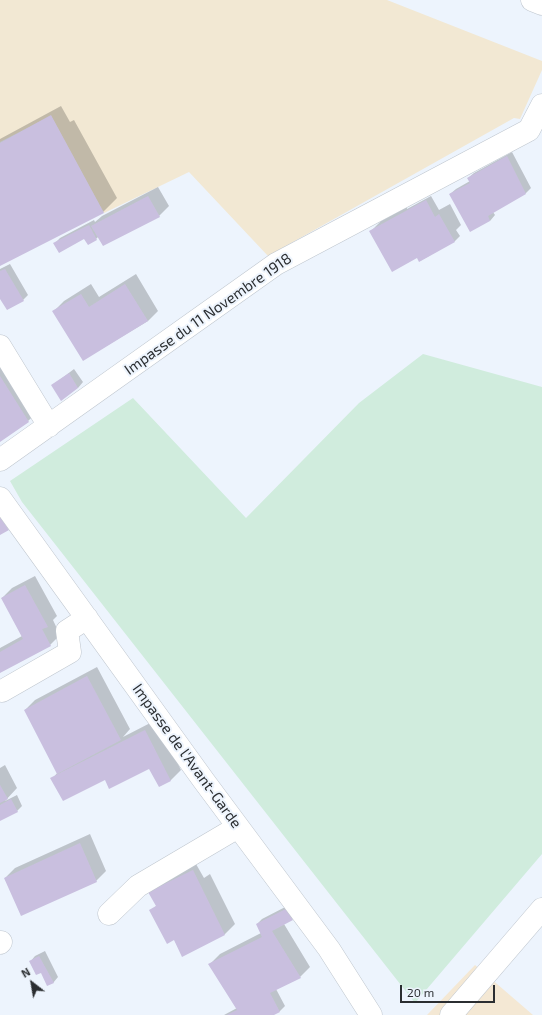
<!DOCTYPE html>
<style>
body{margin:0}
#map{position:relative;width:542px;height:1015px;overflow:hidden;background:#edf4fd;font-family:"Exo 2",sans-serif}
canvas{display:block}
.north{position:absolute;left:12px;top:963px;width:40px;height:40px;-webkit-text-stroke:3px #edf4fd;paint-order:stroke;rotate:329deg;font-size:11px;font-weight:700;line-height:16px;text-align:center;color:#2b2e31}
.north::after{content:'';display:block;margin:auto;width:14px;height:18px;background:#2b2e31;clip-path:polygon(50% 0,100% 100%,50% 72%,0 100%)}
.scale{position:absolute;left:400px;top:985px;width:95px;height:18px;box-sizing:border-box;border:2px solid #2b2e31;border-top:0;padding-left:5px;font-size:12px;line-height:14px;white-space:nowrap;color:#2b2e31;-webkit-text-stroke:3px #edf4fd;paint-order:stroke}
</style>
<div id="map">
<canvas width="542" height="1015"></canvas>
<div class="north">N</div>
<div class="scale">20 m</div>
</div>
<script>
const g = document.querySelector('canvas').getContext('2d');
g.lineJoin = 'round';
function fillPath(path, color) {
  g.fillStyle = color;
  g.fill(path, 'evenodd');
}
function shape(rows) {
  const path = new Path2D();
  for (const r of rows) {
    path.moveTo(r[0], r[1]);
    for (let i = 2; i < r.length; i += 2) path.lineTo(r[i], r[i + 1]);
  }
  return path;
}
function trace(path, color, width, dash) {
  g.strokeStyle = color;
  g.lineWidth = width;
  g.lineCap = dash ? 'butt' : 'round';
  g.setLineDash(dash || []);
  g.stroke(path);
}
function write(font, color, halo, rows, align = 'center') {
  g.font = font + ' "Exo 2",sans-serif';
  g.lineWidth = 4;
  g.setLineDash([]);
  g.textBaseline = 'middle';
  g.strokeStyle = halo;
  g.fillStyle = color;
  for (const [text, x, y, turn = 0] of rows) {
    g.save();
    g.translate(x, y);
    g.rotate((+turn || 0) * Math.PI / 180);
    g.textAlign = isNaN(turn) ? turn : align;
    if (halo) g.strokeText(text, 0, 0);
    g.fillText(text, 0, 0);
    g.restore();
  }
}
fillPath(shape([
 [475,965,533,1015,427,1015]
]), '#f4e8d4');
fillPath(shape([
 [0,0,387,0,542,61,542,70,520,119,514,118,268,256,189,172,104,213,51,116,0,142]
]), '#f2e8d3');
fillPath(shape([
 [423,354,542,387,542,854,415,1003,22,502,10,481,133,398,246,518,359,403]
]), '#d0ecdd');
fillPath(shape([
 [61,106,70,122,74,120,117,198,103,212,0,265,0,139],
 [512,152,531,188,526,193,493,212,495,215,490,221,450,194,456,189,470,181,468,178,474,173],
 [158,187,169,206,159,216,98,237,96,239,85,237,55,243,60,238,94,220,95,222,102,216],
 [431,196,439,210,450,204,461,225,456,230,460,236,455,241,420,261,417,257,371,231,381,221,407,207,407,209],
 [10,264,28,295,23,300,0,297,0,269],
 [136,274,158,311,148,321,83,360,54,311,64,301,91,284,99,297],
 [0,340,42,408,28,421,0,441],
 [74,369,83,382,78,388,53,385],
 [35,576,57,616,53,620,60,635,50,645,0,672,0,648,22,636,2,598,12,588],
 [97,667,130,729,123,737,156,720,181,770,171,780,160,786,149,767,105,778,52,779,58,772,25,710,35,700],
 [5,765,17,788,5,801,17,795,22,806,17,811,0,820,0,768],
 [90,834,106,871,96,881,5,878,15,868],
 [196,864,204,878,210,874,235,924,225,934,182,955,174,939,151,911,157,905,150,892,160,882],
 [291,904,298,914,293,919,284,924,310,967,300,977,276,989,285,1006,280,1011,272,1015,224,1015,237,1008,210,964,220,954,261,933,257,924,262,919],
 [45,951,58,977,53,983,30,962,35,956]
]), '#0003');
fillPath(shape([
 [51,115,104,213,0,266,0,143],
 [507,156,526,194,488,216,490,221,470,232,449,194,470,183,467,178],
 [148,196,160,217,103,246,91,226],
 [426,200,435,217,439,214,455,242,419,262,417,258,392,272,369,231],
 [89,225,97,240,88,245,84,239,59,253,53,243],
 [5,269,24,301,7,310,0,299,0,271],
 [125,284,148,321,83,361,52,311,81,294,89,307],
 [69,373,78,388,61,401,51,385],
 [0,376,29,422,0,442],
 [0,517,9,530,0,535],
 [25,585,48,627,42,629,51,646,0,673,0,652,23,639,1,598],
 [87,676,121,740,57,774,24,710],
 [145,730,171,781,159,787,149,769,109,789,105,780,63,801,50,778],
 [0,785,8,799,0,803],
 [11,799,18,812,0,821,0,805],
 [80,843,97,882,21,916,4,878],
 [193,870,225,935,182,957,174,940,167,944,149,910,156,906,148,892],
 [286,909,293,920,272,931,301,978,270,993,280,1012,274,1015,227,1015,237,1010,208,964,262,937,256,924],
 [39,956,54,983,47,986,41,973,36,975,29,961]
]), '#c9bfdf');
const minor = shape([
 [532,0,542,4],
 [0,346,49,426],
 [0,460,276,264,529,130,542,105],
 [0,498,204,781,329,949,371,1015],
 [2,691,70,652,67,631,87,618],
 [109,914,138,886,238,827],
 [0,943,1,942],
 [451,1015,542,909]
]);
trace(minor, '#bfc6ce', 23);
trace(minor, '#fff', 22);
write('15px', '#2b2e31', '#edf4fd', [
 ["Impasse du 11 Novembre 1918",208,314,-35],
 ["Impasse de l'Avant-Garde",187,756,54]
]);
</script>
